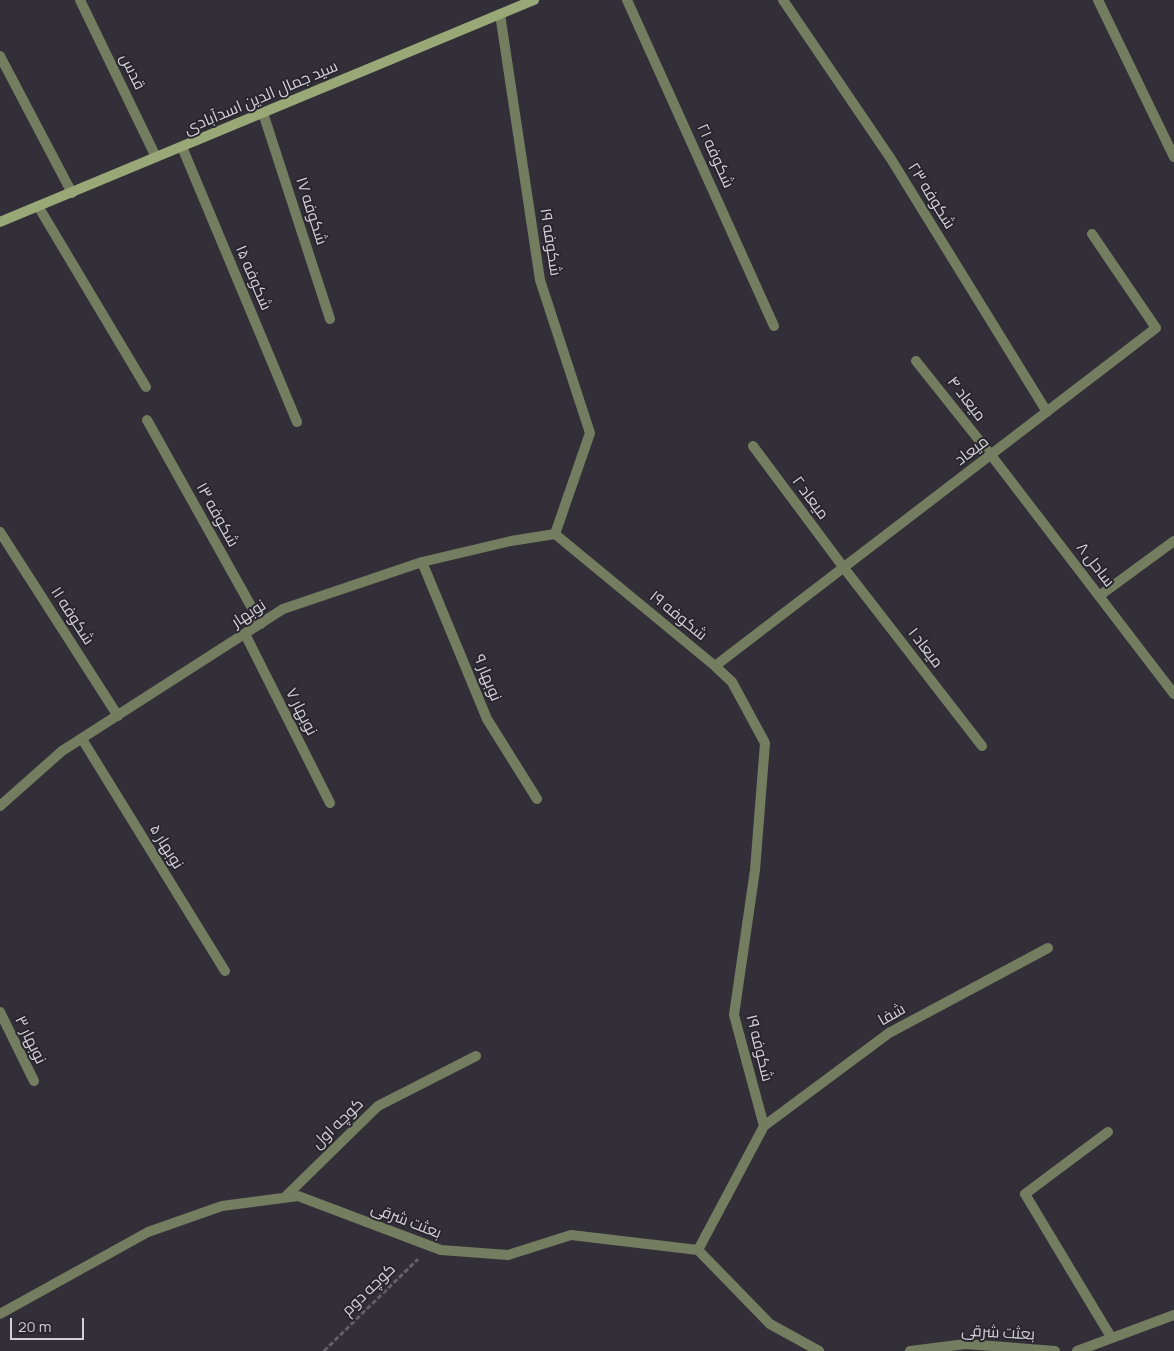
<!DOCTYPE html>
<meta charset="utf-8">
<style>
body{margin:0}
#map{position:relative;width:1174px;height:1351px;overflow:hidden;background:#332f39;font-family:Manrope,sans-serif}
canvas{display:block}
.scale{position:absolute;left:10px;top:1318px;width:74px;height:22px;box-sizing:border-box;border:2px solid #d2d0d6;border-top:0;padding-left:6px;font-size:15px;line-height:18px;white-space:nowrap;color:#d2d0d6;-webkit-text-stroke:4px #29262f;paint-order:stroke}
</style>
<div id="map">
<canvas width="1174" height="1351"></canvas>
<div class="scale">20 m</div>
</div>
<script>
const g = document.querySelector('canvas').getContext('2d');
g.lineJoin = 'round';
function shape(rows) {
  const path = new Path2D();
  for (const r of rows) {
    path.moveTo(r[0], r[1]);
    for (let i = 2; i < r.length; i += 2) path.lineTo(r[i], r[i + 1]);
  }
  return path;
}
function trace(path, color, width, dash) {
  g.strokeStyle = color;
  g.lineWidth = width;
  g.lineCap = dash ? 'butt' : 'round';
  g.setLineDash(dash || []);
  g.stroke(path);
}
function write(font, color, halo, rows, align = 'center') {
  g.font = font + ' Manrope,Cairo,sans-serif';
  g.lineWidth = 4;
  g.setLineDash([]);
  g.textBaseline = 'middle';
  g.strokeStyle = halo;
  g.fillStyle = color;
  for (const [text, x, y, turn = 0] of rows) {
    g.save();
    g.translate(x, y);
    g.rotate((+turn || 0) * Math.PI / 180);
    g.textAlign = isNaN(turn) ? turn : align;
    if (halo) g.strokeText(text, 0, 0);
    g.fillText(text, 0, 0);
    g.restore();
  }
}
trace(shape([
 [324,1351,418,1259]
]), '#646069', 3, [5, 2.5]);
trace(shape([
 [80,0,156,157],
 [627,0,774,326],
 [783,0,891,159,1047,412],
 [1098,0,1174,157],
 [500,14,540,280,590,433,555,534,715,666,732,682,765,743,755,870,734,1015,764,1126,698,1250],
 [0,56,72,193],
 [263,113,330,319],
 [182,147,297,422],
 [38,206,146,387],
 [916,361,991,455,1174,694],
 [147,420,261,624],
 [753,446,844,568,982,746],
 [0,532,118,716],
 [422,562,487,719,537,799],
 [1099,596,1174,541],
 [245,634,330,803],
 [715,666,1156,328,1092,234],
 [82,739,225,971],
 [0,806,62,751,283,609,422,562,511,541,555,534],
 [0,1012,34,1081],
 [764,1126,889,1033,1048,948],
 [1108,1132,1025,1194,1111,1337],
 [284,1198,378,1106,476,1056],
 [0,1314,148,1232,222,1206,298,1196,441,1250,508,1255,571,1235,698,1250,770,1324,819,1351],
 [910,1351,966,1344,1055,1351],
 [1077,1351,1174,1315]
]), '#747d5f', 10);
trace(shape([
 [0,222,534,0]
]), '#99a877', 10);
write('16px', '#d2d0d6', '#29262f', [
 ["قدس",132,72,64],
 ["سید جمال الدین اسدآبادی",261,98,-23],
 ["شکوفه ۲۱",715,156,66],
 ["شکوفه ۲۳",931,196,58],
 ["شکوفه ۱۷",311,211,72],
 ["شکوفه ۱۹",550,242,81],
 ["شکوفه ۱۵",253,278,67],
 ["میعاد ۴",966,399,52],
 ["میعاد",972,451,-37],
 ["میعاد ۲",810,498,53],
 ["شکوفه ۱۳",217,515,61],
 ["ساحل ۸",1095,565,52],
 ["نوبهار",249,614,-33],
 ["شکوفه ۱۱",72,616,57],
 ["شکوفه ۱۹",678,616,39],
 ["میعاد ۱",925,648,52],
 ["نوبهار ۹",487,678,68],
 ["نوبهار ۷",301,712,63],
 ["نوبهار ۵",166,847,58],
 ["شفا",892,1015,-30],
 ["نوبهار ۳",30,1040,64],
 ["شکوفه ۱۹",759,1048,76],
 ["کوچه اول",338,1124,-44],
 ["بعثت شرقی",406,1221,21],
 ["کوچه دوم",369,1290,-44],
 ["بعثت شرقی",998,1333,3]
]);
</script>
